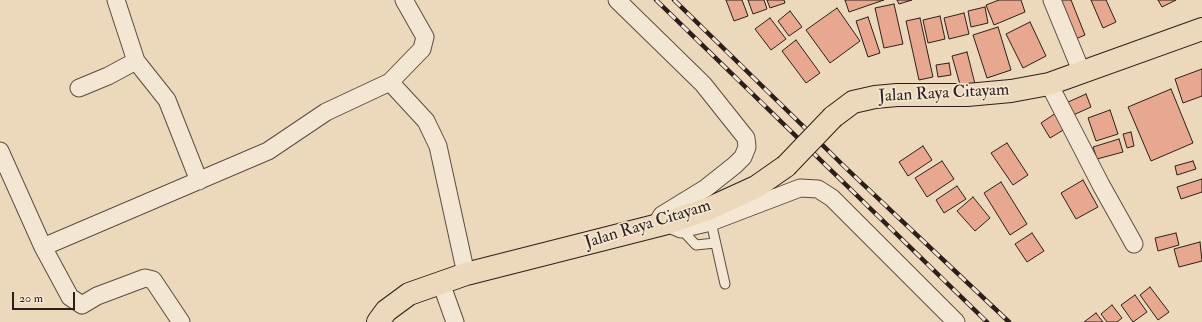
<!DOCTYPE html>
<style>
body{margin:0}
#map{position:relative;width:1202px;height:322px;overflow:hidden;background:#ecd8ba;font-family:"IM FELL Double Pica",serif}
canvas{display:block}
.scale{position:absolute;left:12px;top:292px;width:63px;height:18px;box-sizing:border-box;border:2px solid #2c1f1a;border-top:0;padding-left:5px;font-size:12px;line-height:14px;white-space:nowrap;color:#2c1f1a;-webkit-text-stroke:3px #f3e6d2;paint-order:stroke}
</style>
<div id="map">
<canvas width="1202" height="322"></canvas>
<div class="scale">20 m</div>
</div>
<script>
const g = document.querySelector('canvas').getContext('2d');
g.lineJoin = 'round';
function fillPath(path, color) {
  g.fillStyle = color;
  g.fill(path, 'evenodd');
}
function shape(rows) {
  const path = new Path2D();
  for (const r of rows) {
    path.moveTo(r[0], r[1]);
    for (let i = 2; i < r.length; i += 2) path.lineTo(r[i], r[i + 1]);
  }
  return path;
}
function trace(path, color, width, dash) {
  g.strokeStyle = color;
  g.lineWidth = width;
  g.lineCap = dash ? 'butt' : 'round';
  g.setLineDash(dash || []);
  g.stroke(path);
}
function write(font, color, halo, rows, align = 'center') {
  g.font = font + ' "IM FELL Double Pica",serif';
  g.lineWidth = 3.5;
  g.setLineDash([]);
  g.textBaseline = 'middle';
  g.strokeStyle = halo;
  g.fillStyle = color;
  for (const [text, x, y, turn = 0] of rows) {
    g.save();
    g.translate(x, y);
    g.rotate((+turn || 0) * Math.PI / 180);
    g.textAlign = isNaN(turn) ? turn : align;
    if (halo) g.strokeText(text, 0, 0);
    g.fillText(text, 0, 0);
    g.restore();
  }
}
const building = shape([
 [726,0,742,0,748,16,734,21,726,0],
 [748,0,764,0,767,9,753,14,748,0],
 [767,0,784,0,785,3,770,8,767,0],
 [845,0,884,0,849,12,845,0],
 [897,0,912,0,899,4,897,0],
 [999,0,1021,0,1025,12,994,25,986,5,999,0],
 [1057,0,1071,0,1085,35,1073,40,1057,0],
 [1091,0,1106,0,1116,22,1103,28,1091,0],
 [1158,0,1176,0,1162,7,1158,0],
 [894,4,903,44,884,48,875,8,894,4],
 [985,7,988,23,971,27,968,11,985,7],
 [837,8,860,41,830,63,806,30,837,8],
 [790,11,802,27,789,36,778,21,790,11],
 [964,13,969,34,949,39,944,18,964,13],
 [940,16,945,39,928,43,923,20,940,16],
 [868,17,880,53,868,57,856,21,868,17],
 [770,18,786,39,771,50,755,29,770,18],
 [920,18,933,77,919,80,906,21,920,18],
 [1030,22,1046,56,1023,68,1006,34,1030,22],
 [998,27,1011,70,987,78,973,35,998,27],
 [796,40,820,73,806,83,782,51,796,40],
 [967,52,975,84,961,88,952,56,967,52],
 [949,63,951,75,938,77,936,65,949,63],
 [1202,69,1202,96,1183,103,1175,79,1202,69],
 [1171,89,1193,143,1151,161,1128,107,1171,89],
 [1086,94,1091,107,1071,116,1066,103,1086,94],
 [1110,110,1118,134,1096,141,1088,118,1110,110],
 [1056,113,1065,129,1050,138,1041,123,1056,113],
 [1131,132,1134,146,1127,148,1123,134,1131,132],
 [1119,139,1123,152,1097,159,1093,147,1119,139],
 [1007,143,1028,175,1013,185,991,153,1007,143],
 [923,146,932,160,908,176,899,162,923,146],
 [942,161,954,179,927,197,915,178,942,161],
 [1193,161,1196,169,1177,175,1175,166,1193,161],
 [1202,179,1202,192,1181,199,1177,187,1202,179],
 [1083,180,1098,207,1076,219,1061,193,1083,180],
 [1001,182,1027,224,1010,235,984,193,1001,182],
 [957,186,966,199,944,213,936,200,957,186],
 [973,197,990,218,975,231,957,211,973,197],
 [1032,233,1044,251,1027,262,1015,244,1032,233],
 [1176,233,1179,245,1158,251,1155,238,1176,233],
 [1200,242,1202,261,1179,267,1174,249,1200,242],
 [1150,287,1169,312,1158,320,1140,295,1150,287],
 [1135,295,1147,312,1133,322,1121,305,1135,295],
 [1112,305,1122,318,1117,322,1107,322,1101,314,1112,305],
 [1096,313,1103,322,1084,322,1096,313]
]);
fillPath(building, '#e8a890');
trace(building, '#2c1f1a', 1);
const service = shape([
 [711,222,725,284],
 [681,229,696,245,715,243]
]);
const minor = shape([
 [116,0,136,61],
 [617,0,703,84,746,138,747,147,743,157,735,165,706,188,662,215,655,226],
 [1052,0,1082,73],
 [390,82,426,121,438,146,466,274],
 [1049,84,1101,185,1134,244],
 [79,88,108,76,136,61,167,100,199,181],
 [0,151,43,247,70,297,82,305,97,296,145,278,153,280,181,322],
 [667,223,681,229,711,222,800,188,818,189,832,198,956,322],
 [43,247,268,151,326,112,390,82,422,49,425,37,404,0],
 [441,283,455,322]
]);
const primary = shape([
 [833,117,853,102,875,97,897,95,967,95,1011,91,1049,84,1202,29],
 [378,322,386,311,409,294,466,274,667,223,710,208,756,187,786,166]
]);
trace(service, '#5c4d42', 11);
trace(minor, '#5c4d42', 19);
trace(primary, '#2c1f1a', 24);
trace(service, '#f3e6d2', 9);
trace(minor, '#f3e6d2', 17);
trace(primary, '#ecd8ba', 22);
const rail = shape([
 [656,0,987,322],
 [674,0,848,170,1009,322]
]);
trace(rail, '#2c1f1a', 4.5);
trace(rail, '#f3e6d2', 3, [9]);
const primaryBridge = shape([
 [786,166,833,117]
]);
trace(primaryBridge, '#2c1f1a', 24, []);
trace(primaryBridge, '#ecd8ba', 22);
write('17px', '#2c1f1a', '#f3e6d2', [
 ["Jalan Raya Citayam",944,94,-3],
 ["Jalan Raya Citayam",648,225,-17]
]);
</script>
